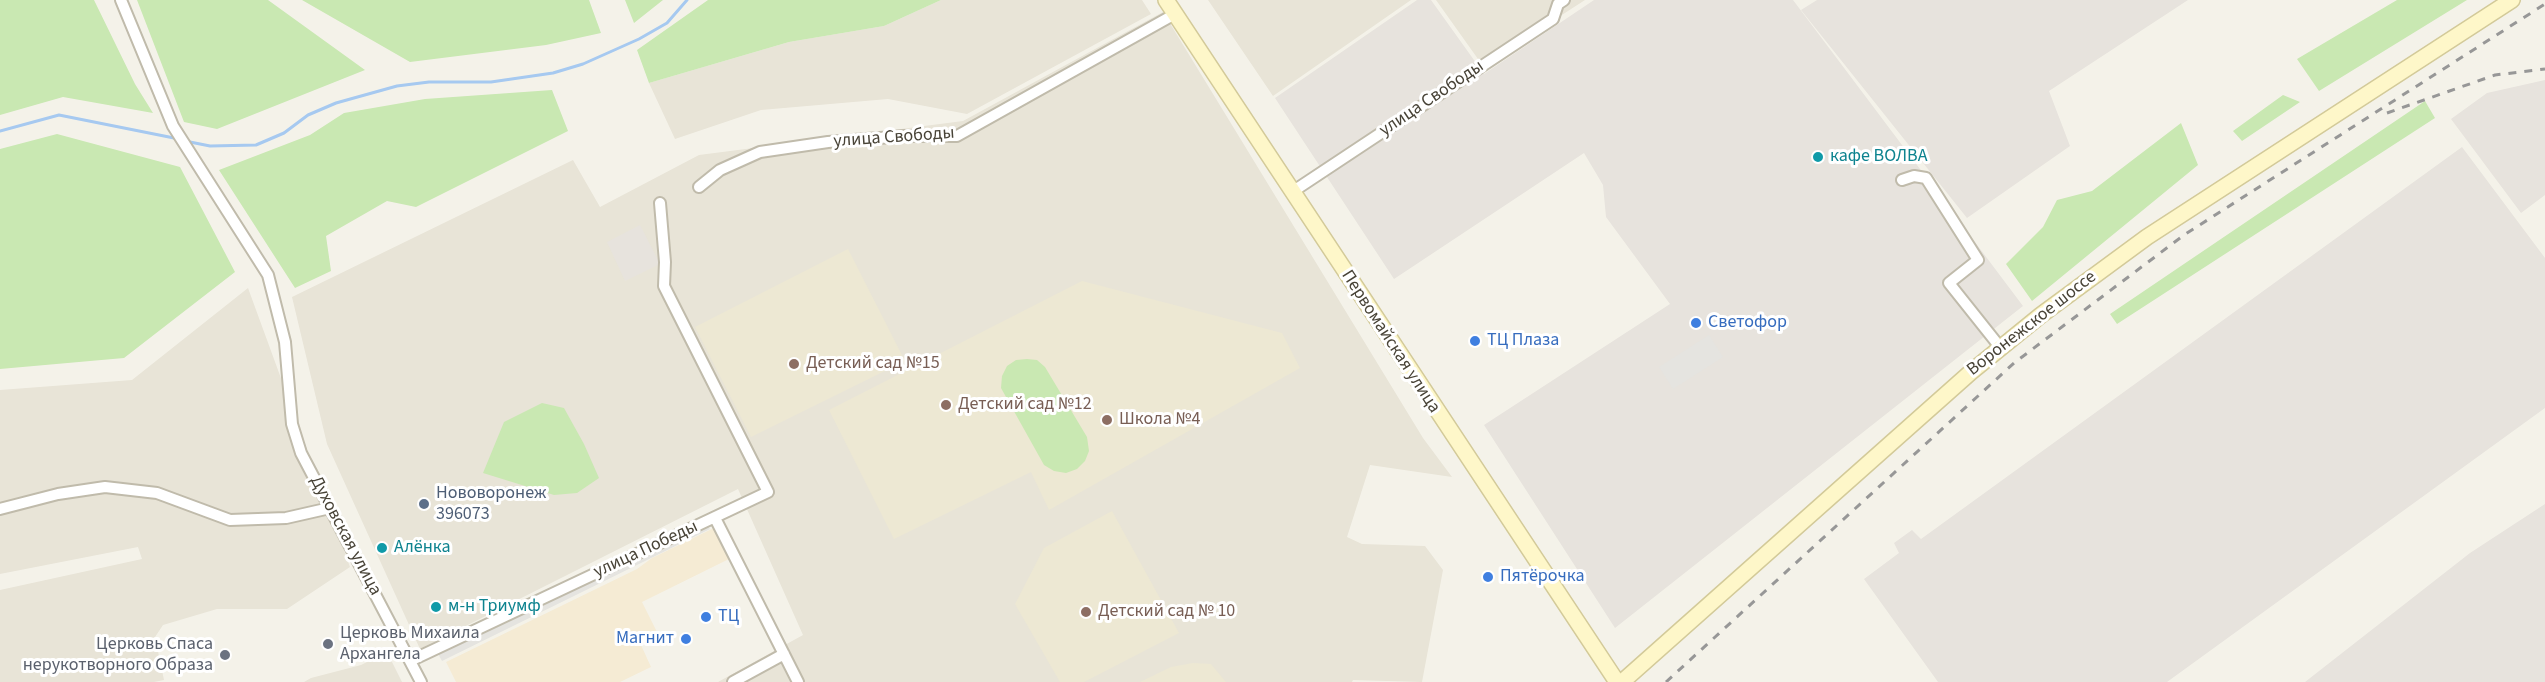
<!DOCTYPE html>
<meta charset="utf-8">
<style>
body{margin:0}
canvas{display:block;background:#f4f2e9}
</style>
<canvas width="2545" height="682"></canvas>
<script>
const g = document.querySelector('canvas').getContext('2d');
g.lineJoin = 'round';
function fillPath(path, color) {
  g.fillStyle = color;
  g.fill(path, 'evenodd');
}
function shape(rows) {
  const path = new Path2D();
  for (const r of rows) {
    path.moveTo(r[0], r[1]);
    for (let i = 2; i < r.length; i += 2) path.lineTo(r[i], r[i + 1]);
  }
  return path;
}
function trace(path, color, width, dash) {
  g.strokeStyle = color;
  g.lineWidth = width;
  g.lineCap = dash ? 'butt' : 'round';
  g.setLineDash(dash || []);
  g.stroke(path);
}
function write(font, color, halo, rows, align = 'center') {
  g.font = font + ' "Source Sans 3",sans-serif';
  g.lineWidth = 6;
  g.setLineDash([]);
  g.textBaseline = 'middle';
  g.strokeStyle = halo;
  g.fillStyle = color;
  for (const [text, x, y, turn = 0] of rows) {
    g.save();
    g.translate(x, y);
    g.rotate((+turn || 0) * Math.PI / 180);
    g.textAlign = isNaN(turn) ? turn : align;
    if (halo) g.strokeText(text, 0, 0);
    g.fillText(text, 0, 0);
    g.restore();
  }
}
fillPath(shape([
 [941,0,1142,0,1151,14,967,114,888,99,761,110,675,139,649,83,789,42,884,26],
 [1208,0,1411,0,1273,96],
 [1436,0,1585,0,1483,66],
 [1163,12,1423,438,1452,477,1370,465,1347,537,1362,544,1425,546,1443,570,1422,682,1353,680,1352,682,718,682,803,635,738,489,420,649,327,444,292,297,573,160,600,207,699,155,963,121],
 [248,288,350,567,287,609,217,609,163,625,155,637,164,680,154,682,0,682,0,590,142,559,138,547,0,574,0,390,132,380],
 [387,652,402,682,304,682,311,678,361,665]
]), '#e8e4d7');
fillPath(shape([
 [716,527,731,558,642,602,659,636,641,645,651,667,620,682,456,682,446,662,637,569,652,558]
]), '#f5ebd4');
fillPath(shape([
 [1417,0,1431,0,1484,74,1594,0,1793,0,2023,306,1615,628,1484,425,1670,304,1606,217,1603,185,1584,153,1394,279,1275,98],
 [1817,0,2188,0,2049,91,2070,146,1967,218,1801,10],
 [2545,80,2545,195,2521,213,2451,119,2487,93],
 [2462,147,2545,258,2545,408,2167,682,1938,682,1864,579,1899,553,1894,543,1912,530,1921,539],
 [640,225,660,264,625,281,607,242],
 [2545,504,2545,682,2305,682,2470,553]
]), '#e7e3dd');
fillPath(shape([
 [848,249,905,361,751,437,695,327],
 [1082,281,1282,333,1300,368,1049,510,1031,472,894,539,829,410],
 [1112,511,1179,633,1084,682,1060,682,1015,604,1044,548],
 [1193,663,1211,664,1226,682,1140,682,1171,667]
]), '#ede8d3');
fillPath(shape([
 [0,0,94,0,135,84,153,113,63,97,0,115],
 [137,0,268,0,365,70,217,129,184,122],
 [302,0,589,0,601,33,546,45,410,62],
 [625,0,663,0,634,23],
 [708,0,941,0,884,26,789,42,649,83,637,50],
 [2397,0,2467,0,2319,91,2297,59],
 [552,90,568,131,416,207,387,201,326,236,331,271,295,288,219,170,310,135,344,113,425,99],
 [2283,95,2300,102,2242,141,2233,131],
 [2425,101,2435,118,2117,324,2110,314],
 [2181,123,2198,165,2032,301,2006,264,2043,227,2057,200,2092,191],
 [57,134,180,167,235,272,124,358,0,369,0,149],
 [1027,359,1037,360,1045,367,1087,437,1089,451,1085,461,1077,469,1066,473,1054,471,1044,465,1001,388,1002,376,1007,366,1016,360],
 [542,403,564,408,584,444,599,478,577,493,554,495,483,473,504,422]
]), '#c9e8b2');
fillPath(shape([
 [1709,335,1723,357,1673,389,1659,367],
 [706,524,710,529,442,661,437,652]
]), '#e5e4e0');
trace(shape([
 [0,131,59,115,179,139],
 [185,141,210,146,256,145,284,133,308,115,336,103,397,86,429,82,491,82,553,73,583,64,639,39,667,23,687,0]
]), '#a6c9f0', 3);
const street = shape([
 [121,0,173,126,268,275,285,342,292,424,301,453,421,682],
 [1902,180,1914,176,1926,178,1978,260,1949,283,2000,347],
 [699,187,720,170,760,152,828,142,905,136,957,136,1175,14],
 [1292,192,1553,19,1558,4,1564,0],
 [0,509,58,494,105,487,157,493,230,520,286,518,330,508],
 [715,518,798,682],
 [410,661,768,492,664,286,665,262,660,203],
 [733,682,784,654]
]);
const secondary = shape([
 [1166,0,1617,682],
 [1622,682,1971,372,2041,315,2147,237,2512,0]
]);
trace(street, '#c0bbab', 14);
trace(secondary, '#d3ca99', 18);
trace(street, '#fff', 10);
trace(secondary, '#fef7c9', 15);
trace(shape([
 [2387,113,2495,75,2545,69],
 [1666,682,2014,363,2184,235,2545,4]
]), '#979797', 3, [8, 8]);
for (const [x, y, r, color] of [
 [1818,157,6,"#0f9aa8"],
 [1696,323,6,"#3f7fe0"],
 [1475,341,6,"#3f7fe0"],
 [794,364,6,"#8d6e63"],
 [946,405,6,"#8d6e63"],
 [1107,420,6,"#8d6e63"],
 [424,504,6,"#5c6f8a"],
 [382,548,6,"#0f9aa8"],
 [1488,577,6,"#3f7fe0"],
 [436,607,6,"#0f9aa8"],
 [1086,612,6,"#8d6e63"],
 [706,617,6,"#3f7fe0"],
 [686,639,6,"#3f7fe0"],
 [328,644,6,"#6b7280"],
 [225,655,6,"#6b7280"]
]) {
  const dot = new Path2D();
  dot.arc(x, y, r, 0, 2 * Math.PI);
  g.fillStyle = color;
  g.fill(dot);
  trace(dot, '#fff', 2);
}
write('18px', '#484337', '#fff', [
 ["улица Свободы",1432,99,-34],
 ["улица Свободы",894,138,-4],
 ["Воронежское шоссе",2032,324,-38],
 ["Первомайская улица",1390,342,57],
 ["Духовская улица",345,536,62],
 ["улица Победы",646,550,-25]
]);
write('18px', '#0d838f', '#fff', [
 ["кафе ВОЛВА",1830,157],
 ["Алёнка",394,548],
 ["м-н Триумф",448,607]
], 'left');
write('18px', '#366cbe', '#fff', [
 ["Светофор",1708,323],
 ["ТЦ Плаза",1487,341],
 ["Пятёрочка",1500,577],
 ["ТЦ",718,617],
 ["Магнит",674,639,"right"]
], 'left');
write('18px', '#785e54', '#fff', [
 ["Детский сад №15",806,364],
 ["Детский сад №12",958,405],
 ["Школа №4",1119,420],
 ["Детский сад № 10",1098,612]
], 'left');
write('18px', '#4e5e75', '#fff', [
 ["Нововоронеж",436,494],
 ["396073",436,515]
], 'left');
write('18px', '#5b616d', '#fff', [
 ["Церковь Михаила",340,634],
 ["Архангела",340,655],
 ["Церковь Спаса",213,645,"right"],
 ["нерукотворного Образа",213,666,"right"]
], 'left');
</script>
